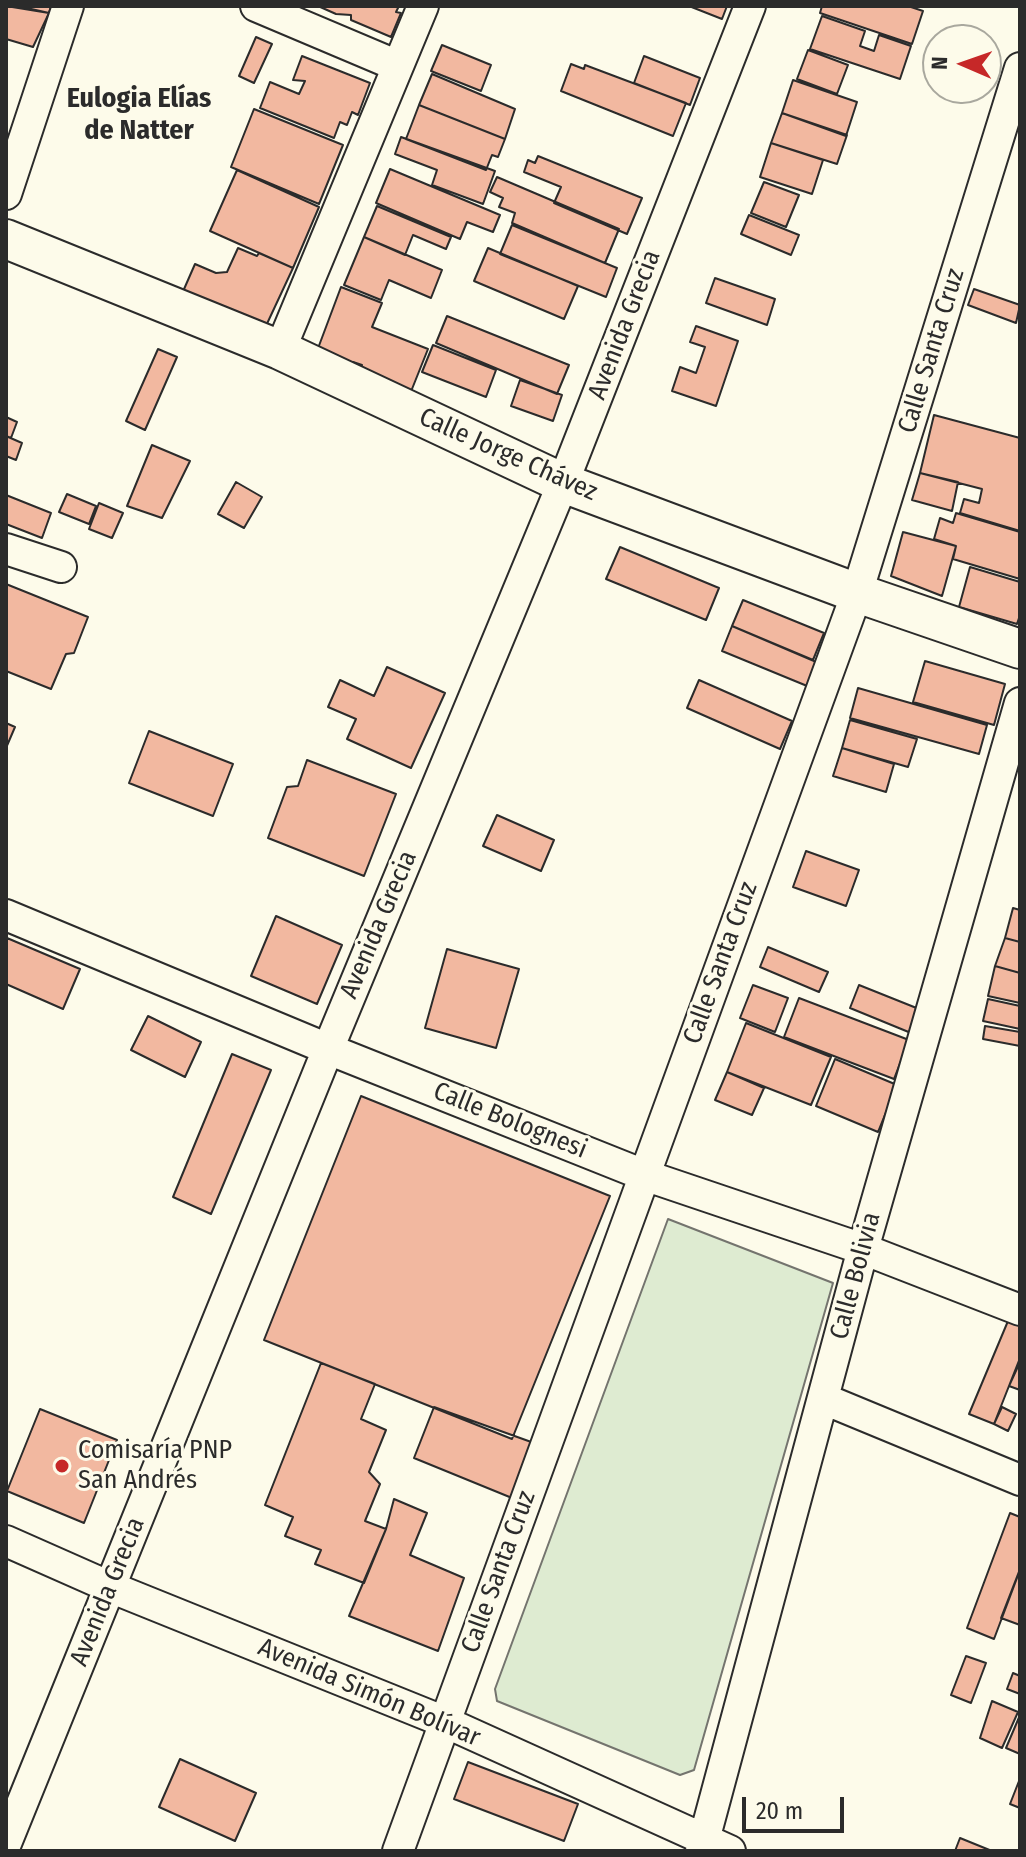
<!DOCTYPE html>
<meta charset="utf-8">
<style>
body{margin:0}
#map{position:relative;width:1026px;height:1857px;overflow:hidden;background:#fdfbea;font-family:"Fira Sans Condensed",sans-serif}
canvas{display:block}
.frame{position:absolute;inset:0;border:8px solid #2b2b2b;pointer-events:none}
.north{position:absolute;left:922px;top:24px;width:80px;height:80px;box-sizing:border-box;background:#fdfbea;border:2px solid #a9a89e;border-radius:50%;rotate:272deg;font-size:22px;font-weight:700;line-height:32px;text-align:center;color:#2b2b2b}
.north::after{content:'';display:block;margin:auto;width:28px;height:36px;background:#c62828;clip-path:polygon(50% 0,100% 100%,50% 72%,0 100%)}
.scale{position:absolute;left:742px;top:1797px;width:102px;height:36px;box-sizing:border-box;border:4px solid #2b2b2b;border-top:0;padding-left:10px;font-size:24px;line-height:28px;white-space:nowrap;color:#2b2b2b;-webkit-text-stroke:6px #fdfbea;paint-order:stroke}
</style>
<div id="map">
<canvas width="1026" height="1857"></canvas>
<div class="frame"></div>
<div class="north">N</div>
<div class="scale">20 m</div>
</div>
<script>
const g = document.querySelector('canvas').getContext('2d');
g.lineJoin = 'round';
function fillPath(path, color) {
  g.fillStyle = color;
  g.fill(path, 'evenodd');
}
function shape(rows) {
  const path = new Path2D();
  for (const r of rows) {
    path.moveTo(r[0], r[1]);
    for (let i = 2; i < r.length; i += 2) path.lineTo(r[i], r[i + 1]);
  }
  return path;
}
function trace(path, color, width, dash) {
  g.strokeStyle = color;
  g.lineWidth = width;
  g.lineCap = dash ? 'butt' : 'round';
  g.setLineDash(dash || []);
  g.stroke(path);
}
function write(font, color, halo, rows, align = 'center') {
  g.font = font + ' "Fira Sans Condensed",sans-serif';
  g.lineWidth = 6;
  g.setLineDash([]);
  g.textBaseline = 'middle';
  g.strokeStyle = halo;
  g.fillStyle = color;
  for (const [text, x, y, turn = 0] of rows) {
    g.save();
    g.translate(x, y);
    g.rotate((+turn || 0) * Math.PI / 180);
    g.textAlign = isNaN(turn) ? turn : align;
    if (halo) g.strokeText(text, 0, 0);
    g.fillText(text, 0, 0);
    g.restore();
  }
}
const green = shape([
 [668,1219,833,1283,694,1770,680,1775,497,1701,495,1689,668,1219]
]);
fillPath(green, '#deebd1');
trace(green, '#74746e', 2);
const building = shape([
 [6,6,49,13,33,47,6,39,6,6],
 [18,6,51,6,49,13,18,6],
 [318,6,399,6,396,12,401,13,391,37,351,20,351,15,336,14,318,6],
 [689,6,727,6,722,19,689,6],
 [822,6,908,6,923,11,912,44,820,13,822,6],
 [822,16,865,31,860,46,874,51,879,35,911,46,900,79,810,49,822,16],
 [256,37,272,44,254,83,239,76,256,37],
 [442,45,491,65,481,91,431,71,442,45],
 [808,50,848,65,837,94,797,79,808,50],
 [302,56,370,83,358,115,352,112,347,125,340,122,334,138,260,108,270,82,299,94,305,81,293,80,302,56],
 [644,56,700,78,690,105,634,83,644,56],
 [571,64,584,69,585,65,686,103,673,136,561,91,571,64],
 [432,74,515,109,505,139,419,105,432,74],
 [793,80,857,102,846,136,782,113,793,80],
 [419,105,505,139,498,157,492,155,486,170,406,139,419,105],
 [254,109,343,145,319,204,231,167,254,109],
 [782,113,847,135,837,164,771,143,782,113],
 [401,137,495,171,483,204,432,185,437,170,395,154,401,137],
 [771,143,823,160,812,194,760,177,771,143],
 [538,156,642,198,627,234,554,203,561,187,524,172,528,160,535,163,538,156],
 [390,169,500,215,493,232,467,222,460,239,376,203,390,169],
 [237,170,319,207,293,268,210,231,237,170],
 [497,177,619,229,605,263,512,223,515,213,499,207,503,198,490,192,497,177],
 [764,182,799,195,786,227,751,213,764,182],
 [377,206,451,237,446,249,413,235,405,255,364,237,377,206],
 [749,215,799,235,791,255,741,234,749,215],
 [512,225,617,268,606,297,500,254,512,225],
 [364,237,442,270,431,298,389,280,381,300,344,285,364,237],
 [238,248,257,256,259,253,293,268,265,328,181,296,195,264,216,273,227,272,238,248],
 [488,248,578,286,564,319,474,281,488,248],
 [715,278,775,299,767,325,706,303,715,278],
 [341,287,382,303,372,327,428,349,410,394,358,374,362,365,353,362,350,372,317,351,341,287],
 [974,289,1020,305,1016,323,968,305,974,289],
 [447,316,569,365,557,394,436,343,447,316],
 [696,326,738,341,716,406,672,391,680,367,696,373,705,347,690,342,696,326],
 [433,345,496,370,486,397,422,372,433,345],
 [158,349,177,357,145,430,126,421,158,349],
 [520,380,562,395,553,421,511,406,520,380],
 [934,415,1020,438,1020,531,960,513,964,499,979,503,982,489,920,473,934,415],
 [6,417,17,422,11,438,6,436,6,417],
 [6,436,22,443,16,460,6,456,6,436],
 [152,445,190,461,162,518,127,506,152,445],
 [920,473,958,482,952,511,912,500,920,473],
 [236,482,262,497,244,528,218,514,236,482],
 [67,494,96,506,89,524,59,512,67,494],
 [6,495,51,513,42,538,6,524,6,495],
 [99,503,123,513,112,538,89,529,99,503],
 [956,513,1020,532,1020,579,953,559,956,546,934,539,940,518,953,523,956,513],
 [903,532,956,546,942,596,891,576,903,532],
 [620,547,719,588,706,620,606,579,620,547],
 [970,567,1020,582,1020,615,1017,624,959,607,970,567],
 [6,584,88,617,74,653,66,654,51,689,6,671,6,584],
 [743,600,824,633,813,660,732,626,743,600],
 [732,626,821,664,812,688,722,651,732,626],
 [925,661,1005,684,994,725,913,702,925,661],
 [387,667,445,693,411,768,347,739,356,719,328,707,340,680,374,696,387,667],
 [699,680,792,721,780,749,687,708,699,680],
 [858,688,987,725,979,754,850,718,858,688],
 [850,720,917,739,908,767,842,748,850,720],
 [6,723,15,727,6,748,6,723],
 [149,731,233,764,213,816,129,783,149,731],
 [842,748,894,764,886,792,833,776,842,748],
 [307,760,396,794,364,876,268,838,287,787,298,786,307,760],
 [497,815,554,840,541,871,483,846,497,815],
 [806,851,859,870,846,906,793,887,806,851],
 [1013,908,1020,910,1020,942,1005,938,1013,908],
 [276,916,342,945,317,1004,251,976,276,916],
 [7,938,80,969,63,1009,6,984,7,938],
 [1005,938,1020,942,1020,973,995,966,1005,938],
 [768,947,828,972,819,992,760,967,768,947],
 [447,949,519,969,496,1048,425,1028,447,949],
 [995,966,1020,973,1020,1003,988,996,995,966],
 [753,985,788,998,775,1032,740,1018,753,985],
 [859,985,919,1009,911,1033,850,1008,859,985],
 [799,998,909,1040,894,1079,784,1037,799,998],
 [988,999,1020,1006,1020,1029,983,1021,988,999],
 [148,1016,201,1042,185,1077,131,1050,148,1016],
 [746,1023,831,1057,811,1105,727,1072,746,1023],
 [985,1026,1020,1032,1020,1046,983,1039,985,1026],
 [232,1054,271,1070,211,1214,173,1197,232,1054],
 [835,1059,897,1085,878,1132,816,1106,835,1059],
 [727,1072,764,1088,752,1115,715,1100,727,1072],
 [361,1096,610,1196,512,1439,264,1340,361,1096],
 [1008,1321,1020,1326,1020,1358,994,1424,969,1414,1008,1321],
 [1020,1362,1020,1390,1009,1386,1020,1362],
 [321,1363,375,1384,361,1419,386,1430,369,1472,380,1484,365,1521,386,1529,364,1583,315,1564,321,1550,285,1536,293,1517,265,1505,321,1363],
 [434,1407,534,1443,512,1498,414,1458,434,1407],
 [1002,1407,1016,1414,1008,1431,994,1424,1002,1407],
 [40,1409,117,1440,84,1523,7,1491,40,1409],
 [394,1499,427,1513,410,1555,464,1578,438,1651,349,1616,386,1529,394,1499],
 [1010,1513,1020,1517,1020,1570,994,1639,967,1628,1010,1513],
 [1020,1569,1020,1625,1001,1618,1020,1569],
 [966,1656,986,1663,971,1703,951,1695,966,1656],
 [1013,1673,1020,1676,1020,1694,1007,1689,1013,1673],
 [992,1701,1018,1712,1002,1748,980,1738,992,1701],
 [1020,1715,1020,1754,1006,1748,1020,1715],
 [180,1759,256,1793,235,1841,159,1807,180,1759],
 [468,1762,578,1804,564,1841,454,1799,468,1762],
 [1019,1781,1020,1782,1020,1808,1010,1804,1019,1781],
 [960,1838,992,1851,955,1851,960,1838]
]);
fillPath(building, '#f2b8a0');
trace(building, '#2b2b2b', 2);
const minor = shape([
 [256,6,398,66],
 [6,194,68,6],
 [280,350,423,6],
 [6,549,61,567],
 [6,915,328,1049,644,1175,863,1249,1020,1310],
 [824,1399,1020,1480],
 [6,1541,110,1587,445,1722,730,1851],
 [6,1843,328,1049,563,483,750,6],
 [398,1851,857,593,1020,68],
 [701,1851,863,1249,1020,703]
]);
const tertiary = shape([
 [6,239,280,350,563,483,857,593,1020,649]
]);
trace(minor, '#2b2b2b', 34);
trace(tertiary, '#2b2b2b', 42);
trace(minor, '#fdfbea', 30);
trace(tertiary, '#fdfbea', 38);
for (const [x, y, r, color] of [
 [62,1466,8,"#c62828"]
]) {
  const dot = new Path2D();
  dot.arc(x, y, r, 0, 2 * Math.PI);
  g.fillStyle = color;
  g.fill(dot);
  trace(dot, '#fdfbea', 3);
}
write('26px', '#2b2b2b', '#fdfbea', [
 ["Avenida Grecia",625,325,-69],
 ["Calle Santa Cruz",932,351,-73],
 ["Calle Jorge Chávez",508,455,24],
 ["Avenida Grecia",379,925,-67],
 ["Calle Santa Cruz",721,963,-70],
 ["Calle Bolognesi",510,1121,22],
 ["Calle Bolivia",856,1276,-75],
 ["Calle Santa Cruz",499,1572,-70],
 ["Avenida Grecia",108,1592,-68],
 ["Avenida Simón Bolívar",369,1693,23]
]);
write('26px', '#2b2b2b', '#fdfbea', [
 ["Comisaría PNP",78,1451],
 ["San Andrés",78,1481]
], 'left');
write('bold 28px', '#2b2b2b', '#fdfbea', [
 ["Eulogia Elías",139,99],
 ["de Natter",139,131]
]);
</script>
